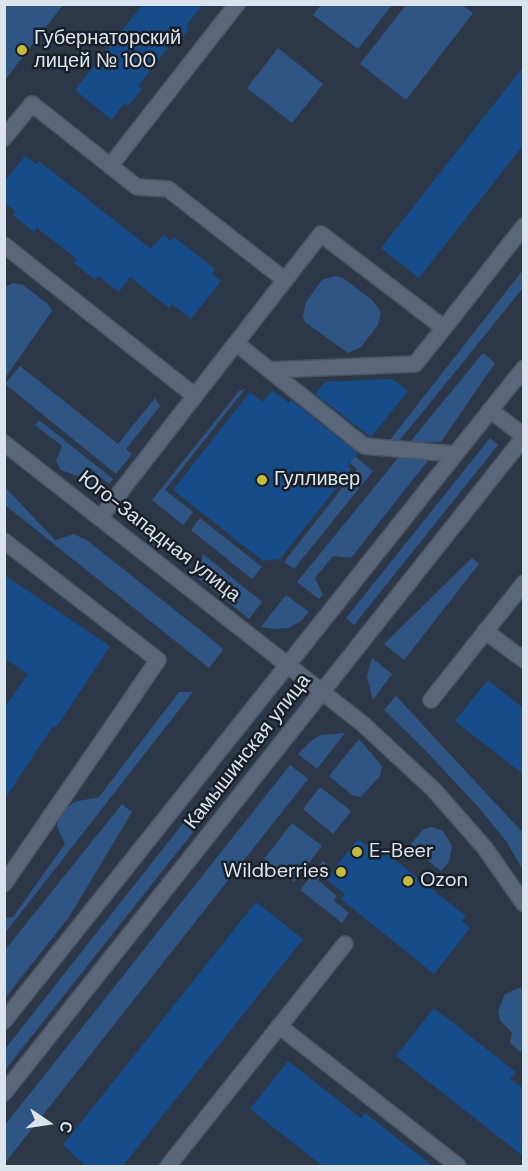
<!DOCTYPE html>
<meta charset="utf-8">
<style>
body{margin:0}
#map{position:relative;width:528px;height:1171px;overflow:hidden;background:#2c3848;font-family:"DM Sans",sans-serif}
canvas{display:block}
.frame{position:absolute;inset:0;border:6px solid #dbe3ed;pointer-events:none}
.north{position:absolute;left:18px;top:1093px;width:60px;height:60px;-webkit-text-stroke:4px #191f26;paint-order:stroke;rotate:103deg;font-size:16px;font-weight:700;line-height:24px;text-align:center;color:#dbe3ed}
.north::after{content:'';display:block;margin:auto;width:21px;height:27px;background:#dbe3ed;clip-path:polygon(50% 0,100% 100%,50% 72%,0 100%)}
</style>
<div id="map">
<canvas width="528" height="1171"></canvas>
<div class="frame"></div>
<div class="north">С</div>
</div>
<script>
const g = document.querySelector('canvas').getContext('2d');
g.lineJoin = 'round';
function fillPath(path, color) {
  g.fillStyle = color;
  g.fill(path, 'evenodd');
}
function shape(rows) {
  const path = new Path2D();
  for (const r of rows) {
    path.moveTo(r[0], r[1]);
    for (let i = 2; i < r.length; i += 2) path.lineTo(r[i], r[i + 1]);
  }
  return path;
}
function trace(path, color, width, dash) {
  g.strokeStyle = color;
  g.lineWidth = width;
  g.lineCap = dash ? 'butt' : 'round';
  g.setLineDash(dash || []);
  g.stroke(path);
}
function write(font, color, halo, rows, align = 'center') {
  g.font = font + ' "DM Sans",sans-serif';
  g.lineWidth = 5;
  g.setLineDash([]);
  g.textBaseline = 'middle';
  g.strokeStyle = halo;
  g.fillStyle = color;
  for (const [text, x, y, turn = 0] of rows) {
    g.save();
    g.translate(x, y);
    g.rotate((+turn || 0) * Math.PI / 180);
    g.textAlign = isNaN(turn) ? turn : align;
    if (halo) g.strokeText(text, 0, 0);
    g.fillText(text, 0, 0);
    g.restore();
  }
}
fillPath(shape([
 [5,4,63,5,5,80,4,5],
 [321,5,321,4,392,5,358,49,313,15],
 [406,5,462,5,473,13,406,100,360,64],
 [278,48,323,84,292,123,247,88],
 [523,270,523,288,395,446,389,441],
 [335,276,343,278,372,300,381,312,378,325,361,347,348,353,305,322,303,316,306,302,322,280],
 [13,283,23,285,48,304,52,311,5,378,5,287],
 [483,353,495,363,441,442,410,442],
 [20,366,118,444,155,398,160,406,126,449,132,454,116,474,5,384],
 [245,389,165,490,193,512,183,525,152,500,239,391],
 [39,420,113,479,109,484,90,468,78,476,61,470,56,461,62,446,35,425],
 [329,435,373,471,294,569,284,562,357,469,341,455],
 [490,438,498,445,354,625,346,618],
 [398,458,430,458,351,558,333,556,315,578,323,595,319,599,297,582],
 [5,487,55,540,74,534,88,541,220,646,223,650,209,668,5,505],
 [200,518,262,567,252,579,191,530],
 [203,554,262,602,249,619,197,577],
 [472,558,479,564,404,660,384,644],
 [286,595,309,612,301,621,289,628,274,629,261,627],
 [372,658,392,674,373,700,367,677],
 [179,692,193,692,5,933,5,918,13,917,65,844,57,826,61,812,74,802,99,797],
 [396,696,523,833,523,870,506,841,480,809,425,750,384,710],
 [345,733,317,769,298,754,311,741,321,735],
 [251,737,262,745,5,1070,5,1049],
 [359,739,382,766,380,776,361,797,352,795,329,776],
 [290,765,308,779,5,1163,5,1125],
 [320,787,351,811,333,834,303,809],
 [122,804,132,812,69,917,5,998,5,950],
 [292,823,322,846,294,882,264,859],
 [432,827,443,831,452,846,449,862,441,871,409,846,424,829],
 [323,861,329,866,318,880,337,896,334,901,349,913,342,923,300,890],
 [519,988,524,989,523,1050,520,1052,510,1043,512,1033,500,1020,498,1011,505,994]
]), '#2f5584');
fillPath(shape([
 [143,4,203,4,186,26,189,29,174,47,171,44,138,86,142,89,128,106,124,103,112,120,75,90],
 [524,66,524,144,419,278,381,248],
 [25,156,36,164,39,161,151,249,163,235,171,241,174,237,215,269,212,274,221,281,191,319,172,304,169,308,130,277,119,292,98,276,95,280,74,263,77,259,37,228,34,232,13,215,15,211,4,203,4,182],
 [392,379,408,391,371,437,315,394,325,382],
 [272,390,289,403,291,400,358,453,347,466,351,469,280,559,263,561,173,490,250,392,263,402],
 [4,575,110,646,56,728,53,726,4,800,4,708,28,674,4,658],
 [488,680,524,709,524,775,455,721],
 [358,839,367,846,371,841,466,916,462,921,470,928,434,974,341,899,345,894,326,879],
 [256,902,303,939,122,1167,87,1167,63,1145],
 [434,1008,516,1072,510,1079,524,1089,524,1157,396,1056],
 [288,1061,361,1118,365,1113,434,1167,324,1167,250,1109]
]), '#164c8a');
const lane = shape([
 [4,138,32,104,137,187,168,189,285,280,236,343],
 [110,166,237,4],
 [4,245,195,396],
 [285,280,321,234,444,328,524,226],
 [269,370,415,364,444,328],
 [100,518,236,343,364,446,455,454],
 [4,541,158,660,4,884],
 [485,631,524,660],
 [431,700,524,583],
 [279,1026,458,1166],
 [168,1166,345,944]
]);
const street = shape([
 [4,443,363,724,434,790,485,848,524,904]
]);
const secondary = shape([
 [490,410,524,436],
 [4,1021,524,368],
 [4,1093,524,437]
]);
trace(lane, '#4c5663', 18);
trace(street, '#4c5663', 18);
trace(secondary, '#4c5663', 18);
trace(lane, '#5a6779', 15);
trace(street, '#5a6779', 15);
trace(secondary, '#5a6779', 15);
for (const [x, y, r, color] of [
 [22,50,6,"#c5bc3d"],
 [262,480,6,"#c5bc3d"],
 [357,852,6,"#c5bc3d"],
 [341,872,6,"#c5bc3d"],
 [408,881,6,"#c5bc3d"]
]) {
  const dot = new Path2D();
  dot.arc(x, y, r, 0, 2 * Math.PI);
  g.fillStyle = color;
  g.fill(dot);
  trace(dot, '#191f26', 2);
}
write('20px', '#dbe3ed', '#191f26', [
 ["Губернаторский",34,39],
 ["лицей № 100",34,62],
 ["Гулливер",274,480],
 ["E-Beer",369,852],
 ["Wildberries",329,872,"right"],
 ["Ozon",420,881]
], 'left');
write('20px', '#dbe3ed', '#191f26', [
 ["Юго-Западная улица",159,537,38],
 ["Камышинская улица",248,752,-52]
]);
</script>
